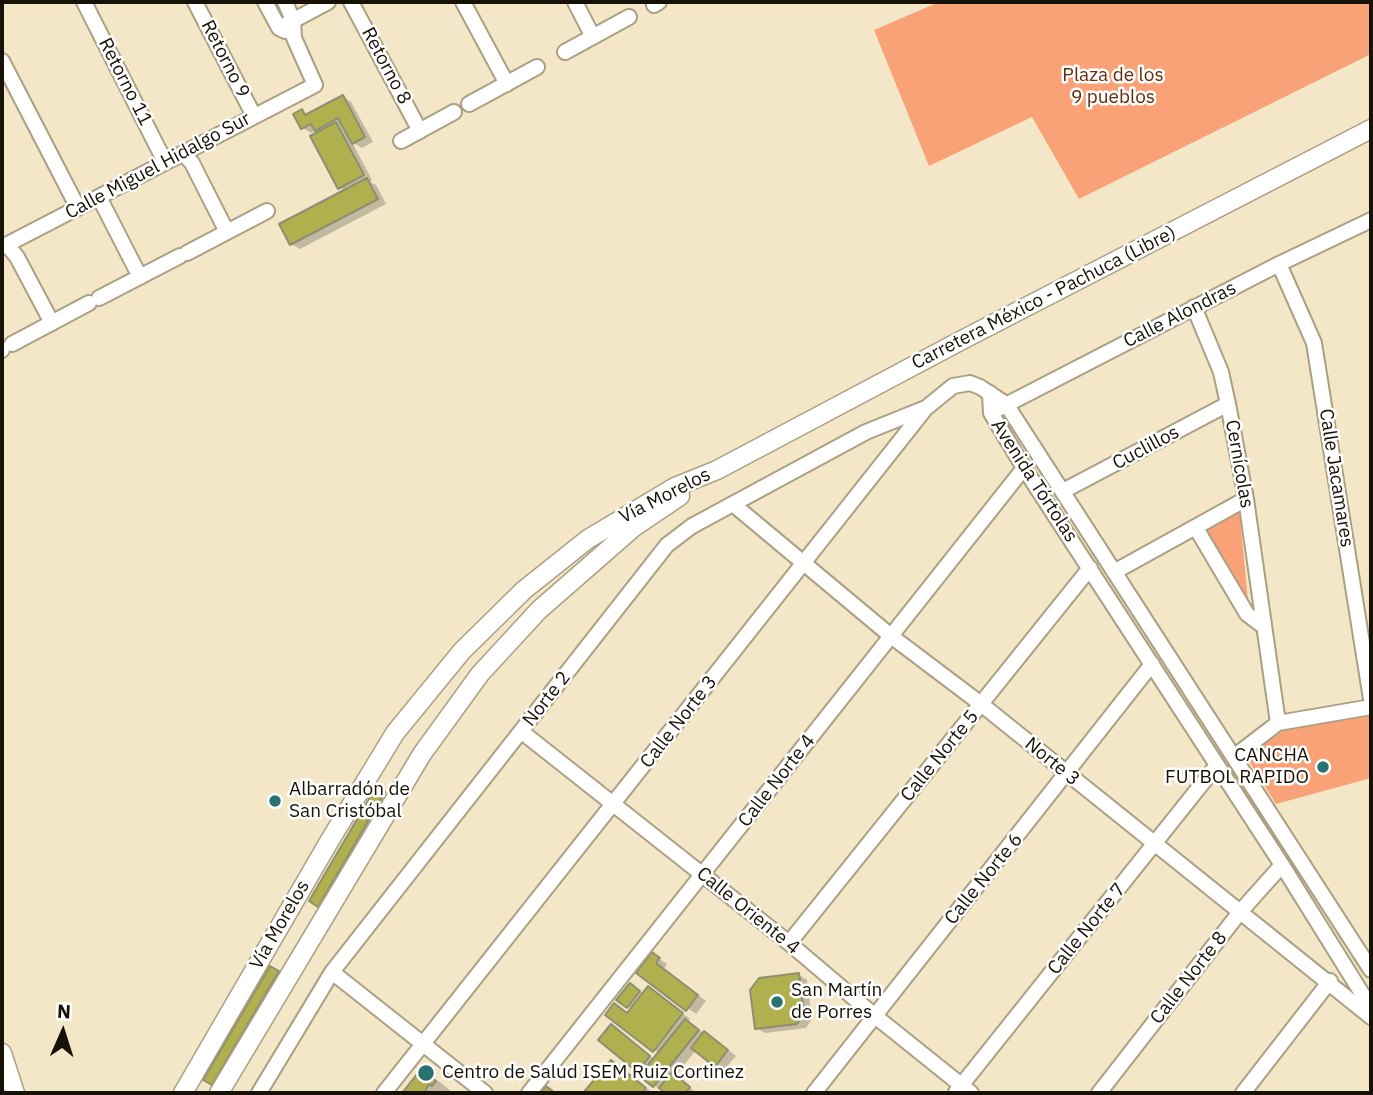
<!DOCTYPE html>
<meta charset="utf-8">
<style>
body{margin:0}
#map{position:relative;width:1373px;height:1095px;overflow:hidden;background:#f4e7c8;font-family:"IBM Plex Sans",sans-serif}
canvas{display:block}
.frame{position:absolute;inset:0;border:4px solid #171207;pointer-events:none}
.north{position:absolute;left:28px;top:997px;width:70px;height:70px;-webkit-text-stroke:5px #fff;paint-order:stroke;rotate:3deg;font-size:19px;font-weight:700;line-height:28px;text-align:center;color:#171207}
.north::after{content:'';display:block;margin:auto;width:24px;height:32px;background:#171207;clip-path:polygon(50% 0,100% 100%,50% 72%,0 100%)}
</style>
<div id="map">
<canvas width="1373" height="1095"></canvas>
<div class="frame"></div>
<div class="north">N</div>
</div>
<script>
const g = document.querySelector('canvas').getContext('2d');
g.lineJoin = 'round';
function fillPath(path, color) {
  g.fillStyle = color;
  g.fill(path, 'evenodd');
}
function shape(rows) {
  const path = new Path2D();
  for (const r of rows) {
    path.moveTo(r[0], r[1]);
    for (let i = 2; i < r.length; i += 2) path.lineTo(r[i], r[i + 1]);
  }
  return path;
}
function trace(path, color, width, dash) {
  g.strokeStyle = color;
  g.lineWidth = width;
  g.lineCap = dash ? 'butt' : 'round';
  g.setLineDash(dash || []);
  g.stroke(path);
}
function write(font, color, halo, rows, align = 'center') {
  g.font = font + ' "IBM Plex Sans",sans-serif';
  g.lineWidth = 5;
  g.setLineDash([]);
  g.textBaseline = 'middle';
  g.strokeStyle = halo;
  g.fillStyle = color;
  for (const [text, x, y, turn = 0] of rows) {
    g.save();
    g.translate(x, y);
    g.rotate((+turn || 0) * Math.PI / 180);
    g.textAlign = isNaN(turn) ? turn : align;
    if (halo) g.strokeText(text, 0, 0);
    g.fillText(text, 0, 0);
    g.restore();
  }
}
fillPath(shape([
 [939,2,1371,2,1371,54,1079,199,1032,117,929,166,874,30],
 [1239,507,1248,601,1203,528],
 [1371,716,1371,778,1276,804,1246,756,1286,729]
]), '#f9a277');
fillPath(shape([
 [343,97,351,102,373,142,362,148,352,142,372,180,370,182,376,185,386,204,300,249,291,244,345,191,339,188,321,133,317,130,311,133,303,128,296,115,302,111,309,115],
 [377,789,393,799,328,910,312,901],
 [652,954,667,964,664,969,706,1001,696,1014,638,973],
 [271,968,287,977,222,1089,206,1079],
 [799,975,807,980,812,1019,806,1028,765,1033,756,1028],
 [639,990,644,994,657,993,690,1019,687,1023,713,1038,736,1056,724,1070,696,1050,675,1076,697,1093,668,1093,654,1086,642,1076,643,1074,638,1070,611,1026,655,1060,660,1053,654,1050,629,1015,633,1009,628,1007],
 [611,1062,620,1067,653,1093,586,1093],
 [422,1072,440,1082,453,1093,404,1093]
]), '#0003');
const building = shape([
 [343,95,365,137,352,144,338,118,315,131,311,124,301,129,293,114,302,109,305,115,343,95],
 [336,122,364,175,338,189,310,136,336,122],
 [367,178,378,199,290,245,279,224,367,178],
 [376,787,385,792,318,907,309,901,376,787],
 [652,952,660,958,656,963,698,995,686,1011,636,973,652,952],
 [270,966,279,971,212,1085,203,1080,270,966],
 [799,973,804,1014,797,1024,755,1029,750,990,759,978,799,973],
 [630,983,640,991,627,1008,616,1000,630,983],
 [648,986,683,1013,653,1052,605,1015,614,1003,627,1013,648,986],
 [685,1019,699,1030,653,1087,639,1076,685,1019],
 [611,1024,650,1056,637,1072,598,1040,611,1024],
 [704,1031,728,1050,715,1067,691,1048,704,1031],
 [611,1060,646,1088,642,1093,583,1093,611,1060],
 [421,1069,436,1081,432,1086,429,1084,424,1093,402,1093,421,1069],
 [672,1072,690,1087,685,1093,665,1093,659,1088,672,1072],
 [546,1086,555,1093,540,1093,546,1086]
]);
fillPath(building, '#b0b04e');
trace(building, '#8e8f71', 2);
const minor = shape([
 [84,2,165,162],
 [195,2,254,116],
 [265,2,279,28,285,31],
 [351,2,420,131],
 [463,2,507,84],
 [575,2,593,37],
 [654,5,659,2],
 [279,28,328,2],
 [565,52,629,17],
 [2,61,78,208],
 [469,104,537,67],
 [401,141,454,112],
 [183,153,192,163,227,232],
 [99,197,140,277],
 [7,245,17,257,52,323],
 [2,247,315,85,294,38,293,20,285,2],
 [187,253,267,211],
 [1279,264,1314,343,1371,699],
 [99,298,180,256],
 [1194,307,1221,372,1228,404,1246,499,1278,723],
 [12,344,89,303],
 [2,350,2,349],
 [990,393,991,413,1024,468,1282,865,1371,1008],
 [998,409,1279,264,1371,220],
 [1063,491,1228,404],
 [734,505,891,636,981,704,1371,1017],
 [1196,528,1247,614,1263,626],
 [1114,572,1246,499],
 [522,732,789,943,875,1016,971,1093],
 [1235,756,1278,723,1371,707],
 [789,943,1090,568],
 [332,972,485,1093],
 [956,1092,1217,765],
 [259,1093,332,972,667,545,692,526,866,432,923,409],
 [384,1093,926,408,953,386,970,383,980,387,1006,404,1371,970],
 [529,1093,1024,468],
 [814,1093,1152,664],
 [1099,1093,1240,912,1282,865],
 [1243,1093,1330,981]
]);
const major = shape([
 [2,1053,15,1093],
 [183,1093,330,840,395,733,462,651,524,590,588,539,675,487,717,470,962,340,1371,129],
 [219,1093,422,754,480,674,539,610,634,527,680,496]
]);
trace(minor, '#aca083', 18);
trace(major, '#aca083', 21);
trace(minor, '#fff', 14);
trace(major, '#fff', 18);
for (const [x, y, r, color] of [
 [1323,767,7,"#287270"],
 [275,801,7,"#287270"],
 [777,1002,7,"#287270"],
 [426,1073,9,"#287270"]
]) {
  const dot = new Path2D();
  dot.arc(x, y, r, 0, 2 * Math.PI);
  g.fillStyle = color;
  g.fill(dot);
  trace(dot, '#fff', 2.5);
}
write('19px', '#171207', '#fff', [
 ["Retorno 9",225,59,63],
 ["Retorno 8",386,66,62],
 ["Retorno 11",125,82,63],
 ["Calle Miguel Hidalgo Sur",158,166,-28],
 ["Carretera México - Pachuca (Libre)",1044,298,-27],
 ["Calle Alondras",1180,315,-27],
 ["Cuclillos",1146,448,-28],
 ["Cernícolas",1239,464,80],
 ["Calle Jacamares",1336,478,81],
 ["Avenida Tórtolas",1034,481,57],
 ["Vía Morelos",665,496,-27],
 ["Norte 2",547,699,-52],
 ["Calle Norte 3",679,722,-52],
 ["Calle Norte 5",940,756,-51],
 ["Norte 3",1052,762,39],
 ["Calle Norte 4",777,781,-52],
 ["Calle Norte 6",984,879,-51],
 ["Calle Oriente 4",748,911,39],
 ["Vía Morelos",280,925,-60],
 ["Calle Norte 7",1087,929,-51],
 ["Calle Norte 8",1189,978,-52]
]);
write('19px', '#632c0c', '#fff', [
 ["Plaza de los",1113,76],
 ["9 pueblos",1113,98]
]);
write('19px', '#171207', '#fff', [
 ["CANCHA",1309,756,"right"],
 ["FUTBOL RAPIDO",1309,778,"right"],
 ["Albarradón de",289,790],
 ["San Cristóbal",289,812],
 ["San Martín",791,991],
 ["de Porres",791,1013],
 ["Centro de Salud ISEM Ruiz Cortinez",442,1073]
], 'left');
</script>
